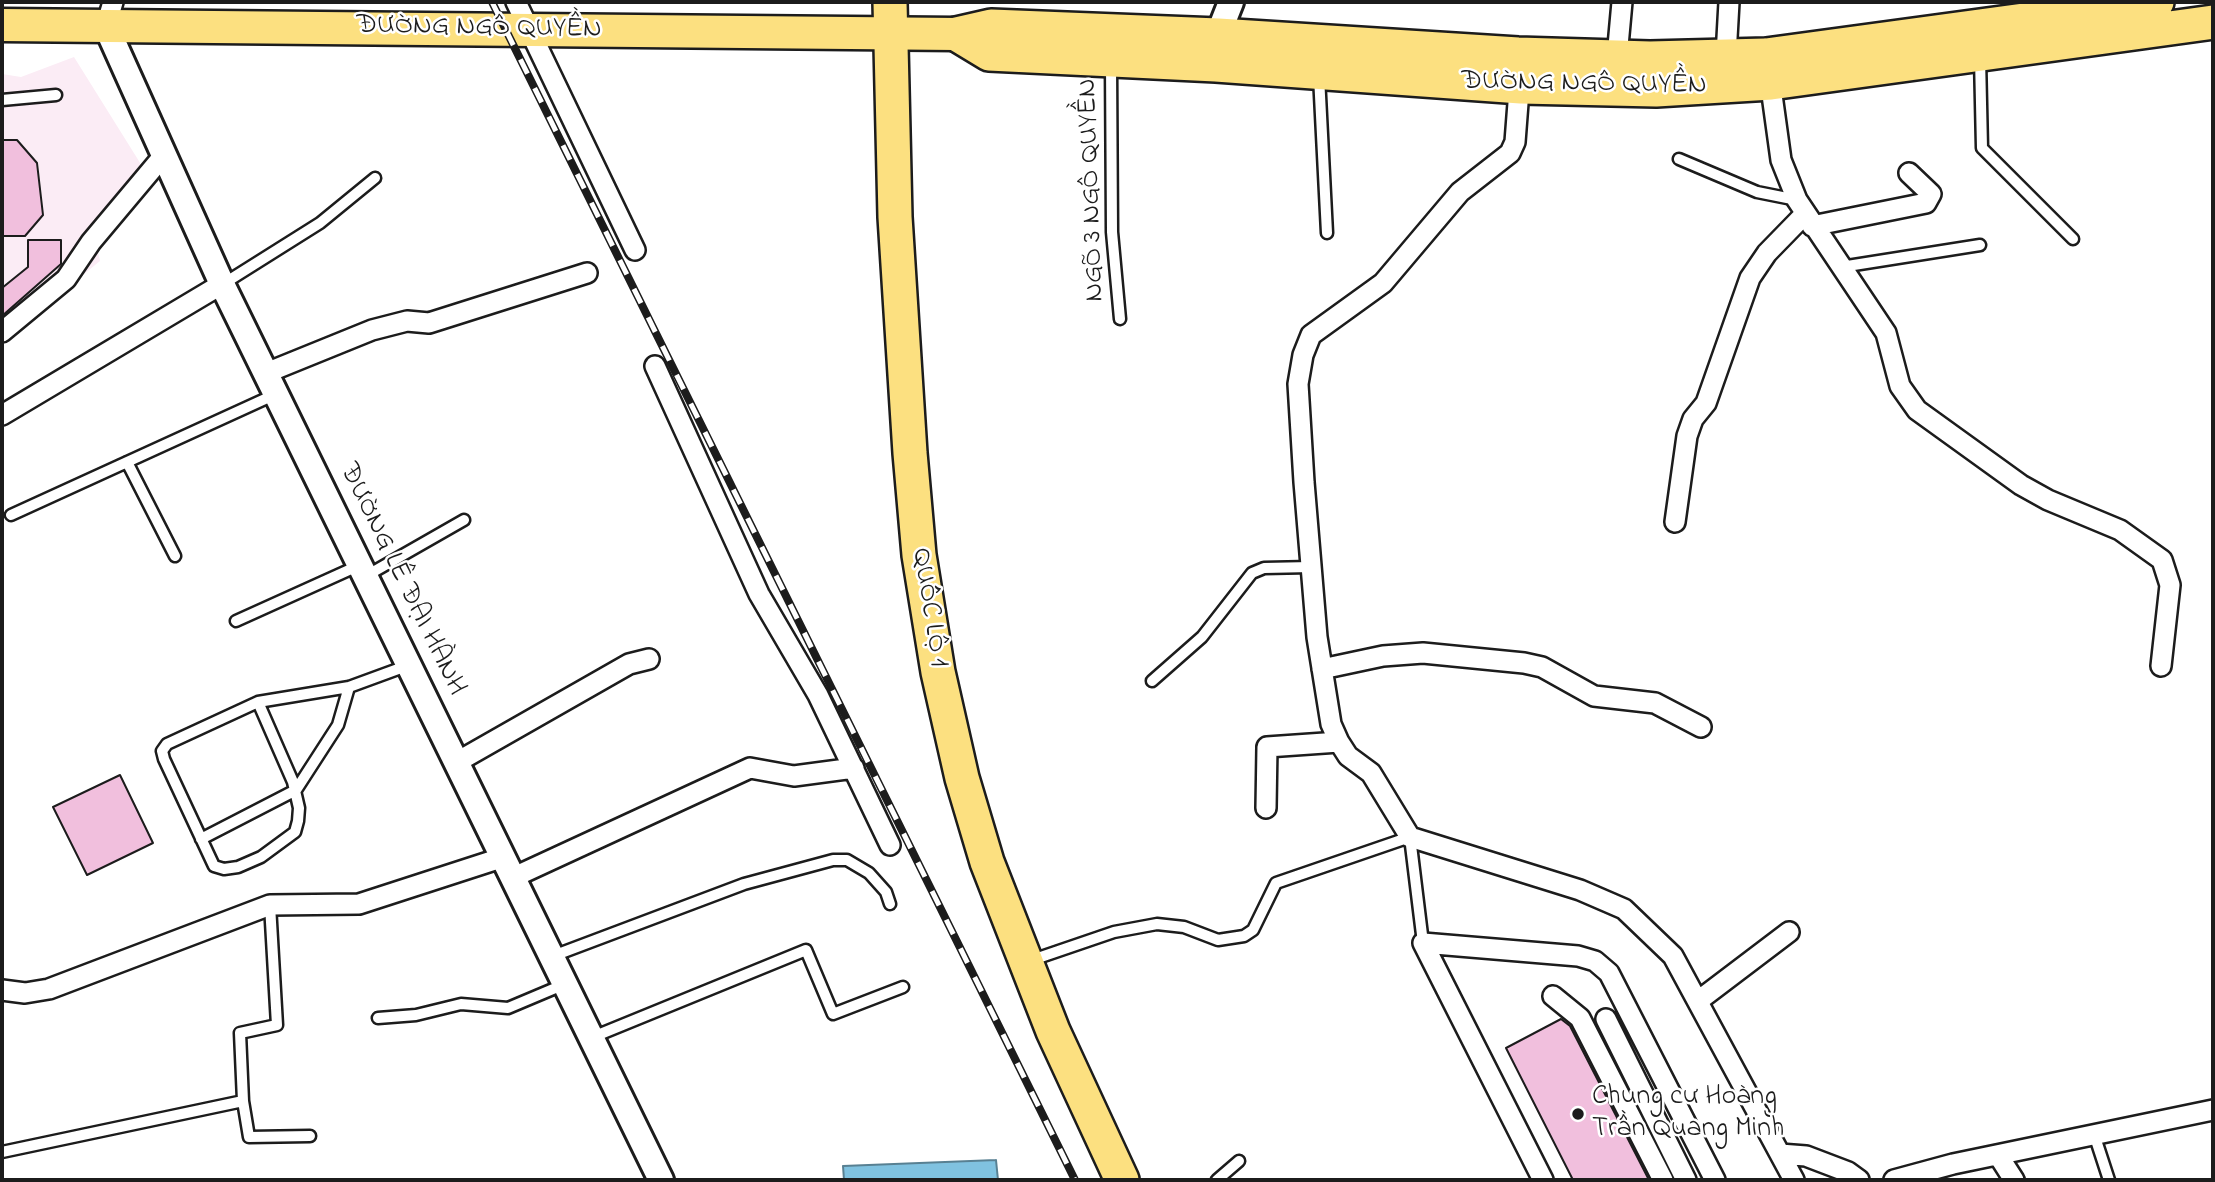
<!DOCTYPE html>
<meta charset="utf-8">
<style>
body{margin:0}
#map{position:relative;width:2215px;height:1182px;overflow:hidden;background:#fff;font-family:"Indie Flower",sans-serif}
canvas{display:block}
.frame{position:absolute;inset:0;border:4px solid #1c1c1c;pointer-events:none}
</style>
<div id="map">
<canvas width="2215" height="1182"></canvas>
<div class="frame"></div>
</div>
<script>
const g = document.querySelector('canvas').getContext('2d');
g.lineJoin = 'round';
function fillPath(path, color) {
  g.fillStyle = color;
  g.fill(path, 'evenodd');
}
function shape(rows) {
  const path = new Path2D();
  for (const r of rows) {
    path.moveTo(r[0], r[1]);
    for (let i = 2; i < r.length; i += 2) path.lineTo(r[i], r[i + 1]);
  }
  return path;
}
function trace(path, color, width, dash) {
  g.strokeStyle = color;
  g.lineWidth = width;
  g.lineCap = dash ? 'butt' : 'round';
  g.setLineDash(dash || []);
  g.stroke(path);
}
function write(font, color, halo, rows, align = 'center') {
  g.font = font + ' "Indie Flower",sans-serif';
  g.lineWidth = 5;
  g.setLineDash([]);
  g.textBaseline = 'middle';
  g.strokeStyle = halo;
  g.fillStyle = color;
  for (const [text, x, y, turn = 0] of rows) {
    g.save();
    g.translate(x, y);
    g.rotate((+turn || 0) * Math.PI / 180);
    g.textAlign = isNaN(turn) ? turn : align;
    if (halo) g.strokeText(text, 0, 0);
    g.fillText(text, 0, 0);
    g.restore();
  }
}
fillPath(shape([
 [74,57,152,182,97,247,100,261,2,341,2,74,21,77]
]), '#fbecf5');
const water = shape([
 [996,1160,998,1180,844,1180,843,1166,996,1160]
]);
fillPath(water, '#80c2e0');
trace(water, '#588092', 2);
const building = shape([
 [2,140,17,140,37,163,43,215,25,236,2,236,2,140],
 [28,240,61,240,61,264,2,316,2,288,28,267,28,240],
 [120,775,153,843,87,875,53,807,120,775],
 [1561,1019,1570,1026,1649,1180,1573,1180,1506,1048,1561,1019]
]);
fillPath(building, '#f1bfdd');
trace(building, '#1c1c1c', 2);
const service = shape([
 [1980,58,1982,148,2073,239],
 [1111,64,1112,232,1120,319],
 [1319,76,1327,233],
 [2,100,56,95],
 [1679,159,1757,192,1797,200],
 [1841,267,1980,245],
 [223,284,320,223,375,178],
 [127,462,175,556],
 [11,515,276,394],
 [366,576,464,520],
 [236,621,360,565],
 [1152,681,1202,637,1252,573,1264,568,1311,567],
 [258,702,293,782,299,808,298,821,295,832,261,857,238,867,224,869,214,866,164,759,162,751,167,744,258,702,349,687,409,665],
 [201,839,296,790,338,725,349,687],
 [270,905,277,1025,240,1033,243,1101,249,1137,310,1136],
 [553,956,744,884,833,860,847,860,869,873,886,892,890,904],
 [1032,960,1114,932,1157,924,1184,927,1218,940,1244,936,1253,930,1276,883,1410,837,1423,943],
 [378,1018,416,1015,461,1004,508,1008,565,984],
 [593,1037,806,950,833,1014,903,987],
 [2094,1134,2109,1180],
 [2,1152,243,1101],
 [1217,1180,1239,1161]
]);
const minor = shape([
 [516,2,635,250],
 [106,26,113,2],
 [1726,56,1729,2],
 [1617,57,1622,2],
 [1769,73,1781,160,1797,200,1886,333,1900,386,1917,410,2021,485,2048,500,2120,530,2162,560,2170,585,2161,666],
 [1520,77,1515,142,1510,153,1460,192,1383,283,1311,335,1303,355,1298,384,1304,482,1317,637,1331,724,1339,742,1348,756,1371,773,1410,837,1580,890,1624,909,1673,956,1794,1180],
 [1812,226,1926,203,1931,194,1909,173],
 [2,332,66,279,91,242,164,155],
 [655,366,759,594,818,695,890,845],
 [266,373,372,330,407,321,429,323,587,273],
 [2,415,222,284],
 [1675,522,1687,436,1693,419,1706,403,1750,278,1767,253,1805,214],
 [1322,669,1383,656,1423,653,1524,663,1542,667,1594,696,1655,703,1701,727],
 [457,762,629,664,649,659],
 [1266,808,1267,747,1339,742],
 [514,877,750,768,794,776,854,768],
 [1423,943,1578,956,1595,961,1609,973,1715,1180],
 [1423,943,1543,1180],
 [2,990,25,993,49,989,270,905,359,904,504,857],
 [1553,996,1580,1018,1663,1180],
 [1698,1001,1789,932],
 [1606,1019,1686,1180],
 [1780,1154,1806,1156,1848,1172,1859,1180],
 [1998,1155,2014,1180],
 [1894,1180,1953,1164,2213,1110]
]);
const tertiary = shape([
 [106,26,222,284,661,1180],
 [1218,35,1231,2]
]);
const primary = shape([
 [2,25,956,34]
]);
const trunk = shape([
 [890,2,895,217,910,453,919,555,938,672,962,778,987,862,1053,1031,1122,1180],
 [956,34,989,54,1216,65,1521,87,1656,90,1771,83,2213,22],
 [956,34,991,26,1218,35,1518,54,1650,58,1766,55,2157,2]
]);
trace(service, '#1c1c1c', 15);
trace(minor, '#1c1c1c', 24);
trace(tertiary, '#1c1c1c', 30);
trace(primary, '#1c1c1c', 37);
trace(trunk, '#1c1c1c', 38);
trace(service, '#fff', 10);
trace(minor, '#fff', 19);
trace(tertiary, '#fff', 24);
trace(primary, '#fce080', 32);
trace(trunk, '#fce080', 33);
const rail = shape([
 [492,2,1075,1180]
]);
trace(rail, '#1c1c1c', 8);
trace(rail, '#fff', 5, [16]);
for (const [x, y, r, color] of [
 [1578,1114,7,"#1c1c1c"]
]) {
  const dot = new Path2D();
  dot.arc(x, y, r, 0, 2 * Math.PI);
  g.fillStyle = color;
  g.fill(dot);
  trace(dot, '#fff', 2.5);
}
write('28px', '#1c1c1c', '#fff', [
 ["ĐƯỜNG NGÔ QUYỀN",479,29,1],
 ["ĐƯỜNG NGÔ QUYỀN",1584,85,1],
 ["NGÕ 3 NGÔ QUYỀN",1093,190,-92],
 ["ĐƯỜNG LÊ ĐẠI HÀNH",401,580,64],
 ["QUỐC LỘ 1",928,608,81]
]);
write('28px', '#1c1c1c', '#fff', [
 ["Chung cư Hoàng",1592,1098],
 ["Trần Quang Minh",1592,1130]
], 'left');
</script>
